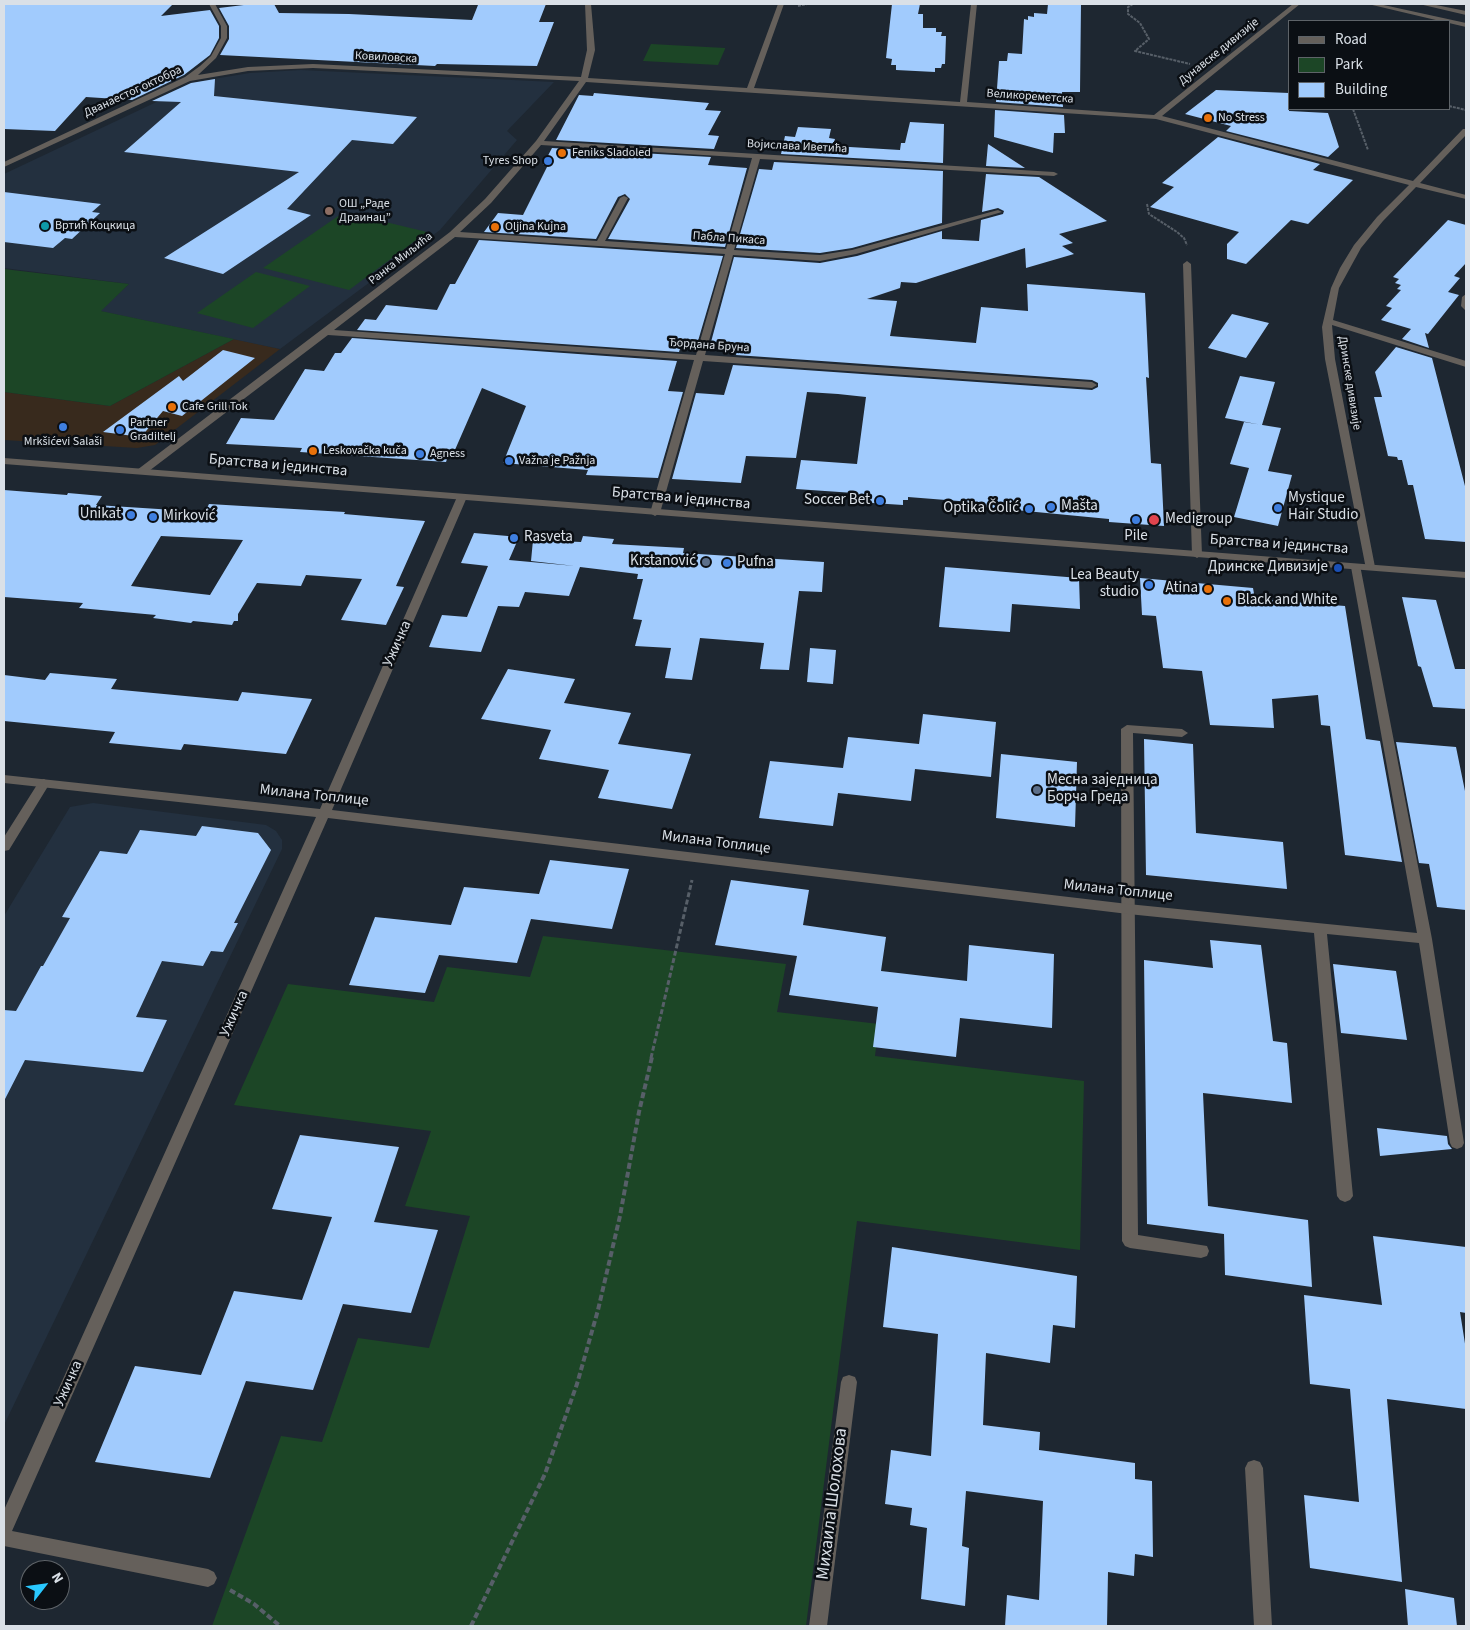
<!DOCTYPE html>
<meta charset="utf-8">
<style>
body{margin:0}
#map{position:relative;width:1470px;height:1630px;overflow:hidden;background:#1e2731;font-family:"Source Sans 3",sans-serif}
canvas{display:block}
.frame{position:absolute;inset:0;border:5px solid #dae0e7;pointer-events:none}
.legend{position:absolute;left:1288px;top:20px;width:162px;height:90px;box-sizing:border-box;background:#0b0f14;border:1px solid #5e6368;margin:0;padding:6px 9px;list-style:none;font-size:15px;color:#dae0e7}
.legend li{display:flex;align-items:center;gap:10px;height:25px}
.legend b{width:25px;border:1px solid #5e6368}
.north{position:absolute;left:20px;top:1560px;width:50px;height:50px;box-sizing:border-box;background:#0b0f14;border:1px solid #5e6368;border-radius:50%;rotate:60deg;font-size:14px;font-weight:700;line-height:20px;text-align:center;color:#dae0e7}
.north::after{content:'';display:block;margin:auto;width:18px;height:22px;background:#29c8ff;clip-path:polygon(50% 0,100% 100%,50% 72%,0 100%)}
</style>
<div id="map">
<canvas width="1470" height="1630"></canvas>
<div class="frame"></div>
<ul class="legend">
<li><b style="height:6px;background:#65605b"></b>Road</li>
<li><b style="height:14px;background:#1c4626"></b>Park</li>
<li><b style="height:14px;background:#a1cbfd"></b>Building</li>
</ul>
<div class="north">N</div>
</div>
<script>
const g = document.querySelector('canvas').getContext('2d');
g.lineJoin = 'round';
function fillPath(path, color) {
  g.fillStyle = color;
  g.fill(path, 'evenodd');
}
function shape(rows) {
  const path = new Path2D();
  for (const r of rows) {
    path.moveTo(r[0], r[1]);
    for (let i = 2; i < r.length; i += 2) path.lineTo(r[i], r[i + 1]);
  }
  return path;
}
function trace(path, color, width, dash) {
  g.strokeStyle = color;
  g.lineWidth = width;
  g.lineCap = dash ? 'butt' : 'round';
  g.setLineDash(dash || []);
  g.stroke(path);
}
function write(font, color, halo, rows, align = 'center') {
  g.font = font + ' "Source Sans 3",sans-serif';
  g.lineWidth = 5;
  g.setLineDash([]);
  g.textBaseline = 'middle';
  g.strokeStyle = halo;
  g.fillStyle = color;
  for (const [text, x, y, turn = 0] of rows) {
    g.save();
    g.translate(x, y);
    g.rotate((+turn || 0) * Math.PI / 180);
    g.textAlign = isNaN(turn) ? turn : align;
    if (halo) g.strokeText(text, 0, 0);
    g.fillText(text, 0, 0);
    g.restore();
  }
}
fillPath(shape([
 [234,339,280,349,155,445,137,448,4,440,4,392,110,406]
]), '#382a1d');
fillPath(shape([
 [301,70,554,82,507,131,517,140,440,230,280,349,100,311,129,284,4,268,4,174,201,81,250,73],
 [93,803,266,825,276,831,282,840,282,849,4,1425,4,916,70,807]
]), '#23303f');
fillPath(shape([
 [651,44,725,48,725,49,718,65,643,61],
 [344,212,427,232,349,290,263,268],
 [4,269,129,284,101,311,234,339,110,406,4,392],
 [256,272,310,286,253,328,197,313],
 [543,936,786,964,777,1012,879,1024,875,1056,1084,1081,1080,1250,857,1221,806,1626,212,1626,281,1436,322,1442,358,1338,429,1348,470,1216,405,1206,431,1131,234,1105,288,984,434,1002,447,967,530,977]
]), '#1c4626');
fillPath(shape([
 [4,4,173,4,161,16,210,10,219,26,219,38,210,55,184,75,132,100,86,97,55,131,4,129],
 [252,4,274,4,279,13,349,14,472,20,478,5,546,4,539,22,554,22,537,66,437,64,435,66,220,55,229,39,229,26,219,8],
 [892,4,920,4,918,14,923,14,923,28,936,28,936,32,942,32,941,36,946,36,945,64,942,64,941,68,935,68,935,72,896,70,896,65,891,65,892,59,886,58],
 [1048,4,1081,4,1080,92,1062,92,1063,107,996,102,999,61,1007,61,1008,53,1022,54,1024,19,1028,20,1028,16,1034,17,1034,13,1047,14],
 [215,79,214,96,417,117,393,144,352,140,287,209,311,215,223,274,164,258,299,172,124,152,181,102,152,101,191,83],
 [1216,90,1289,93,1289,111,1328,113,1339,147,1328,157,1226,131,1231,126,1185,114],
 [594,93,709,103,705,110,721,111,708,135,719,136,714,149,556,140,579,95,593,96],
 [995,110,1064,115,1065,133,1054,133,1053,153,994,137],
 [910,122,944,124,943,163,781,154,785,136,795,137,798,127,831,129,829,138,835,139,833,146,900,150,901,143,905,143],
 [1218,137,1320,164,1313,170,1353,180,1308,224,1291,220,1246,264,1227,259,1227,244,1239,232,1150,207,1174,187,1162,183],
 [988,144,1025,168,986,166],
 [552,148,711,157,708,165,747,168,725,247,608,239,630,199,625,194,618,197,596,239,484,232,498,213,523,215,548,165,543,165],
 [774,162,943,171,942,223,852,248,820,253,736,248,759,169,772,170],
 [986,174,1039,177,1107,221,1059,234,1073,243,1062,246,1074,254,1026,268,1025,248,916,283,901,282,900,288,867,299,897,301,890,336,976,343,981,307,1028,311,1027,284,1145,293,1149,378,1146,377,1151,463,1161,464,1164,526,1109,522,1109,519,984,507,984,503,908,497,908,500,903,500,903,505,857,502,858,497,853,496,854,493,796,489,801,460,857,464,866,397,838,394,807,392,796,458,746,456,741,483,672,479,696,393,724,395,733,365,1092,390,1098,387,1098,383,1092,380,736,355,739,344,711,342,734,257,820,263,857,256,942,231,942,239,979,241,981,220,1003,214,1004,211,998,208,982,212],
 [4,192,101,204,92,212,100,213,72,239,65,238,53,248,4,242],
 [1448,220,1466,225,1466,263,1454,276,1460,278,1448,292,1459,295,1428,334,1425,333,1429,348,1402,339,1411,329,1381,320,1392,308,1386,306,1401,290,1397,289,1401,285,1395,283,1399,279,1393,277],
 [479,240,723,256,698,341,683,339,679,352,357,330,365,319,376,320,386,305,437,310,450,284,455,284],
 [1232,314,1269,323,1246,358,1208,348],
 [352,338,677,361,668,391,683,392,658,478,586,475,588,470,503,463,526,406,482,388,451,459,447,459,446,462,300,452,302,448,226,444,241,418,274,420,305,369,324,371,335,353,341,353],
 [1396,347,1432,358,1466,490,1466,542,1425,539,1413,485,1408,485,1402,460,1398,460,1397,457,1388,456,1374,397,1382,397,1375,372],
 [223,350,255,358,182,416,163,411,141,437,103,432,179,376,183,381],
 [1240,376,1275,382,1262,425,1225,418],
 [1244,422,1281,428,1268,471,1292,475,1278,526,1234,517,1249,468,1230,464],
 [4,490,67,495,68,493,102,496,96,505,205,512,209,504,345,512,344,514,425,521,396,586,404,587,386,625,341,620,362,579,306,575,301,586,257,583,238,614,238,621,234,621,232,625,193,621,191,623,153,618,156,615,79,608,83,603,4,597],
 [161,536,243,540,210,595,131,586],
 [474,533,519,537,509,560,575,566,531,561,533,540,581,542,583,536,614,539,612,544,684,548,683,553,824,562,822,592,799,591,789,670,760,669,764,643,700,638,692,680,665,678,671,648,635,646,642,620,633,619,643,579,637,579,638,574,580,567,569,596,525,592,519,607,498,606,481,652,429,647,442,615,467,617,488,566,461,563],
 [945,567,1079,578,1080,609,1012,604,1010,632,939,627],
 [1140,578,1253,588,1255,599,1345,606,1366,739,1380,741,1402,862,1345,855,1330,726,1321,725,1318,695,1272,699,1274,728,1210,725,1202,671,1163,668,1156,616,1142,615],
 [1402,597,1436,600,1455,669,1466,669,1466,709,1433,707,1421,667,1418,666],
 [810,648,836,650,833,684,807,682],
 [508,669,575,679,564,703,631,713,618,744,691,754,672,809,598,798,609,770,539,759,551,730,481,719],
 [50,673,117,679,111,689,238,701,242,692,312,699,286,754,184,744,181,750,109,743,115,732,4,721,4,675,45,680],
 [923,714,996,722,991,777,915,769,911,801,838,793,833,826,759,818,770,761,843,768,848,737,919,744],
 [1144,739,1193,744,1196,833,1283,842,1287,889,1146,875],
 [1396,742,1456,747,1466,796,1466,910,1437,907,1429,864,1419,863],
 [1001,754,1077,762,1075,827,996,818],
 [202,826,258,833,271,850,234,923,238,923,223,952,211,951,203,966,162,961,136,1017,167,1020,143,1072,25,1060,4,1101,4,1010,16,1011,41,966,43,966,70,918,62,917,100,851,127,854,140,830,196,836],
 [550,860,629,869,612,929,531,919,517,963,439,955,425,993,349,985,375,917,451,925,464,887,539,894],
 [731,880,809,890,803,925,886,937,881,971,967,981,969,945,1054,954,1052,1028,960,1018,956,1057,873,1047,878,1007,789,995,797,956,715,945],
 [1210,940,1261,945,1273,1041,1287,1043,1292,1103,1203,1093,1208,1206,1308,1220,1312,1287,1225,1275,1224,1234,1147,1224,1144,960,1213,968],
 [1333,964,1396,971,1407,1040,1341,1033],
 [1377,1128,1447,1136,1448,1144,1452,1149,1380,1156],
 [300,1135,399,1147,374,1222,438,1230,411,1313,343,1304,313,1390,246,1381,210,1478,95,1462,135,1366,201,1375,234,1291,302,1300,332,1217,272,1209],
 [1373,1236,1466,1247,1466,1313,1460,1312,1466,1350,1466,1409,1387,1399,1402,1582,1310,1568,1304,1495,1359,1502,1350,1389,1310,1384,1304,1295,1382,1305],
 [892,1247,1077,1276,1075,1328,1053,1325,1050,1363,986,1353,983,1425,1040,1432,1039,1450,1135,1463,1135,1479,1152,1481,1153,1557,1135,1554,1134,1576,1108,1572,1107,1626,1005,1626,1007,1595,1039,1600,1043,1501,966,1491,962,1546,969,1548,965,1606,921,1599,927,1528,910,1525,912,1508,885,1504,891,1450,931,1456,938,1334,883,1327],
 [1405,1589,1454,1598,1457,1626,1408,1626]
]), '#a1cbfd');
trace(shape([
 [1133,4,1128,7,1128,14,1140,23,1149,39,1135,51,1190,64],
 [798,6,807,4],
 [1449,106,1466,110],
 [1353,109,1368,150],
 [1147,204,1149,214,1177,232,1184,238,1187,245]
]), '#575f68', 2, [3, 1]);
trace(shape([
 [651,1058,692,880]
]), '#575f68', 3, [5, 2.5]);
trace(shape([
 [230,1590,254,1604,280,1626],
 [471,1626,545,1474,577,1384,598,1310,620,1216,639,1112,652,1057]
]), '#575f68', 4, [6, 3]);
fillPath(shape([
 [1187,261,1191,264,1202,555,1197,558,1192,555,1183,264,1187,261],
 [1466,294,1466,311,1461,306,1462,297,1466,294],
 [1127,725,1182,729,1188,733,1182,737,1133,733,1138,1235,1207,1246,1209,1251,1207,1256,1201,1258,1130,1248,1125,1246,1122,1241,1121,729,1127,725],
 [44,779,50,783,9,850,4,851,4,837,40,780,44,779]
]), '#65605b');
fillPath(shape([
 [209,4,215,4,227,26,227,38,216,58,198,75,248,67,313,64,581,77,587,50,585,4,591,4,595,50,588,78,747,88,778,4,784,4,754,88,960,102,971,4,977,4,967,102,1154,115,1293,4,1300,4,1162,116,1413,181,1463,129,1466,129,1466,135,1420,183,1466,195,1466,199,1416,187,1383,221,1361,248,1339,288,1333,320,1466,361,1466,367,1332,325,1335,359,1375,567,1374,569,1366,569,1325,359,1322,327,1331,288,1340,268,1354,245,1377,217,1409,185,1156,119,586,82,544,141,1054,172,1058,174,1054,176,760,159,734,250,820,255,852,250,998,210,1002,212,856,254,820,261,733,255,705,355,1092,382,1097,385,1092,388,703,361,660,513,655,516,650,513,694,360,328,335,145,474,137,474,137,470,450,232,485,199,536,141,579,81,313,68,248,71,190,81,4,167,4,162,185,77,200,66,211,56,221,38,221,26,209,4],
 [541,145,752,158,726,249,605,241,628,198,624,196,620,198,597,241,460,232,491,203,541,145],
 [455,237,725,254,696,355,334,330,455,237],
 [1368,4,1379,4,1466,23,1466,27,1449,23,1449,21,1440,21,1368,4],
 [1419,4,1431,4,1466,11,1466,15,1419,4],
 [462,494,467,497,332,810,1128,904,1417,933,1351,567,1352,565,1360,565,1432,939,1464,1143,1462,1147,1457,1149,1452,1147,1450,1143,1419,943,1327,934,1353,1196,1350,1200,1345,1202,1340,1200,1337,1196,1314,933,1128,914,328,818,12,1531,208,1569,214,1572,217,1578,214,1584,208,1587,4,1546,4,1510,316,817,4,783,4,775,320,809,457,497,462,494],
 [849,1375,855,1377,857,1382,827,1626,809,1626,841,1382,843,1377,849,1375],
 [1254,1460,1260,1462,1263,1468,1272,1626,1254,1626,1245,1468,1248,1462,1254,1460]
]), '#65605b');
fillPath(shape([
 [4,458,1466,572,1466,578,4,464,4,458]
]), '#65605b');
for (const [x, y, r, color] of [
 [1208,118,5,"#e8710a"],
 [562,153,5,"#e8710a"],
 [548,161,5,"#3f7fe0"],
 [329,211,5,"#8d6e63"],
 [45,226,5,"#0f9aa8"],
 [495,227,5,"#e8710a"],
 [172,407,5,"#e8710a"],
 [63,427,5,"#3f7fe0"],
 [120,430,5,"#3f7fe0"],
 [313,451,5,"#e8710a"],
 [420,454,5,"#3f7fe0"],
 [509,461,5,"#3f7fe0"],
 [880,501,5,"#3f7fe0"],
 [1051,507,5,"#3f7fe0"],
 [1278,508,5,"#3f7fe0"],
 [1029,509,5,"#3f7fe0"],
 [131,515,5,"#3f7fe0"],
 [153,517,5,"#3f7fe0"],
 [1136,520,5,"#3f7fe0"],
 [1154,520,6,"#e0444e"],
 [514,538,5,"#3f7fe0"],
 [706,562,5,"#5c6f8a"],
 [727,563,5,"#3f7fe0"],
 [1338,568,5,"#1a4fb4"],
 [1149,585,5,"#3f7fe0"],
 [1208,589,5,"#e8710a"],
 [1227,601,5,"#e8710a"],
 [1037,790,5,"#5c6f8a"]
]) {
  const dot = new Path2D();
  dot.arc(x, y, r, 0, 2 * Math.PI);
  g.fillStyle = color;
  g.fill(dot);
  trace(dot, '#0b0f14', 2);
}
write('12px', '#dae0e7', '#0b0f14', [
 ["Дунавске дивизије",1219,52,-39],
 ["Ковиловска",386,58,3],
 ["Дванаестог октобра",133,92,-25],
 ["Великореметска",1030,97,4],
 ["Војислава Иветића",797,147,3],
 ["Пабла Пикаса",729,239,4],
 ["Ранка Миљића",401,259,-38],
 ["Ђордана Бруна",709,346,4],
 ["Дринске дивизије",1349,383,81]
]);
write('12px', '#dae0e7', '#0b0f14', [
 ["No Stress",1218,118],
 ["Feniks Sladoled",572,153],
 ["Tyres Shop",538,161,"right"],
 ["ОШ „Раде",339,204],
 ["Драинац”",339,218],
 ["Вртић Коцкица",55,226],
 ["Oljina Kujna",505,227],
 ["Cafe Grill Tok",182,407],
 ["Partner",130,423],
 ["Gradiltelj",130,437],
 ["Mrkšićevi Salaši",63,442,"center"],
 ["Leskovačka kuča",323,451],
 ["Agness",430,454],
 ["Važna je Pažnja",519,461]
], 'left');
write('15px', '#dae0e7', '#0b0f14', [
 ["Братства и јединства",278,466,5],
 ["Братства и јединства",681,499,5],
 ["Братства и јединства",1279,545,4],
 ["Ужичка",398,644,-66],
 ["Милана Топлице",314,796,6],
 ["Милана Топлице",716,843,7],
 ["Милана Топлице",1118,891,6],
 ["Ужичка",235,1014,-66],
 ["Ужичка",69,1384,-66]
]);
write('15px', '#dae0e7', '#0b0f14', [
 ["Mystique",1288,499],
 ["Hair Studio",1288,516],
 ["Soccer Bet",870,501,"right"],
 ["Mašta",1061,507],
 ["Optika Čolić",1019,509,"right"],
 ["Unikat",121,515,"right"],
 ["Mirković",163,517],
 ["Medigroup",1165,520],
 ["Pile",1136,537,"center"],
 ["Rasveta",524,538],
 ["Krstanović",696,562,"right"],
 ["Pufna",737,563],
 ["Дринске Дивизије",1328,568,"right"],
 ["Lea Beauty",1139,576,"right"],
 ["studio",1139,593,"right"],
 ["Atina",1198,589,"right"],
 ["Black and White",1237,601],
 ["Месна заједница",1047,781],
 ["Борча Греда",1047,798]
], 'left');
write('18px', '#dae0e7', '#0b0f14', [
 ["Михаила Шолохова",833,1504,-83]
]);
</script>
